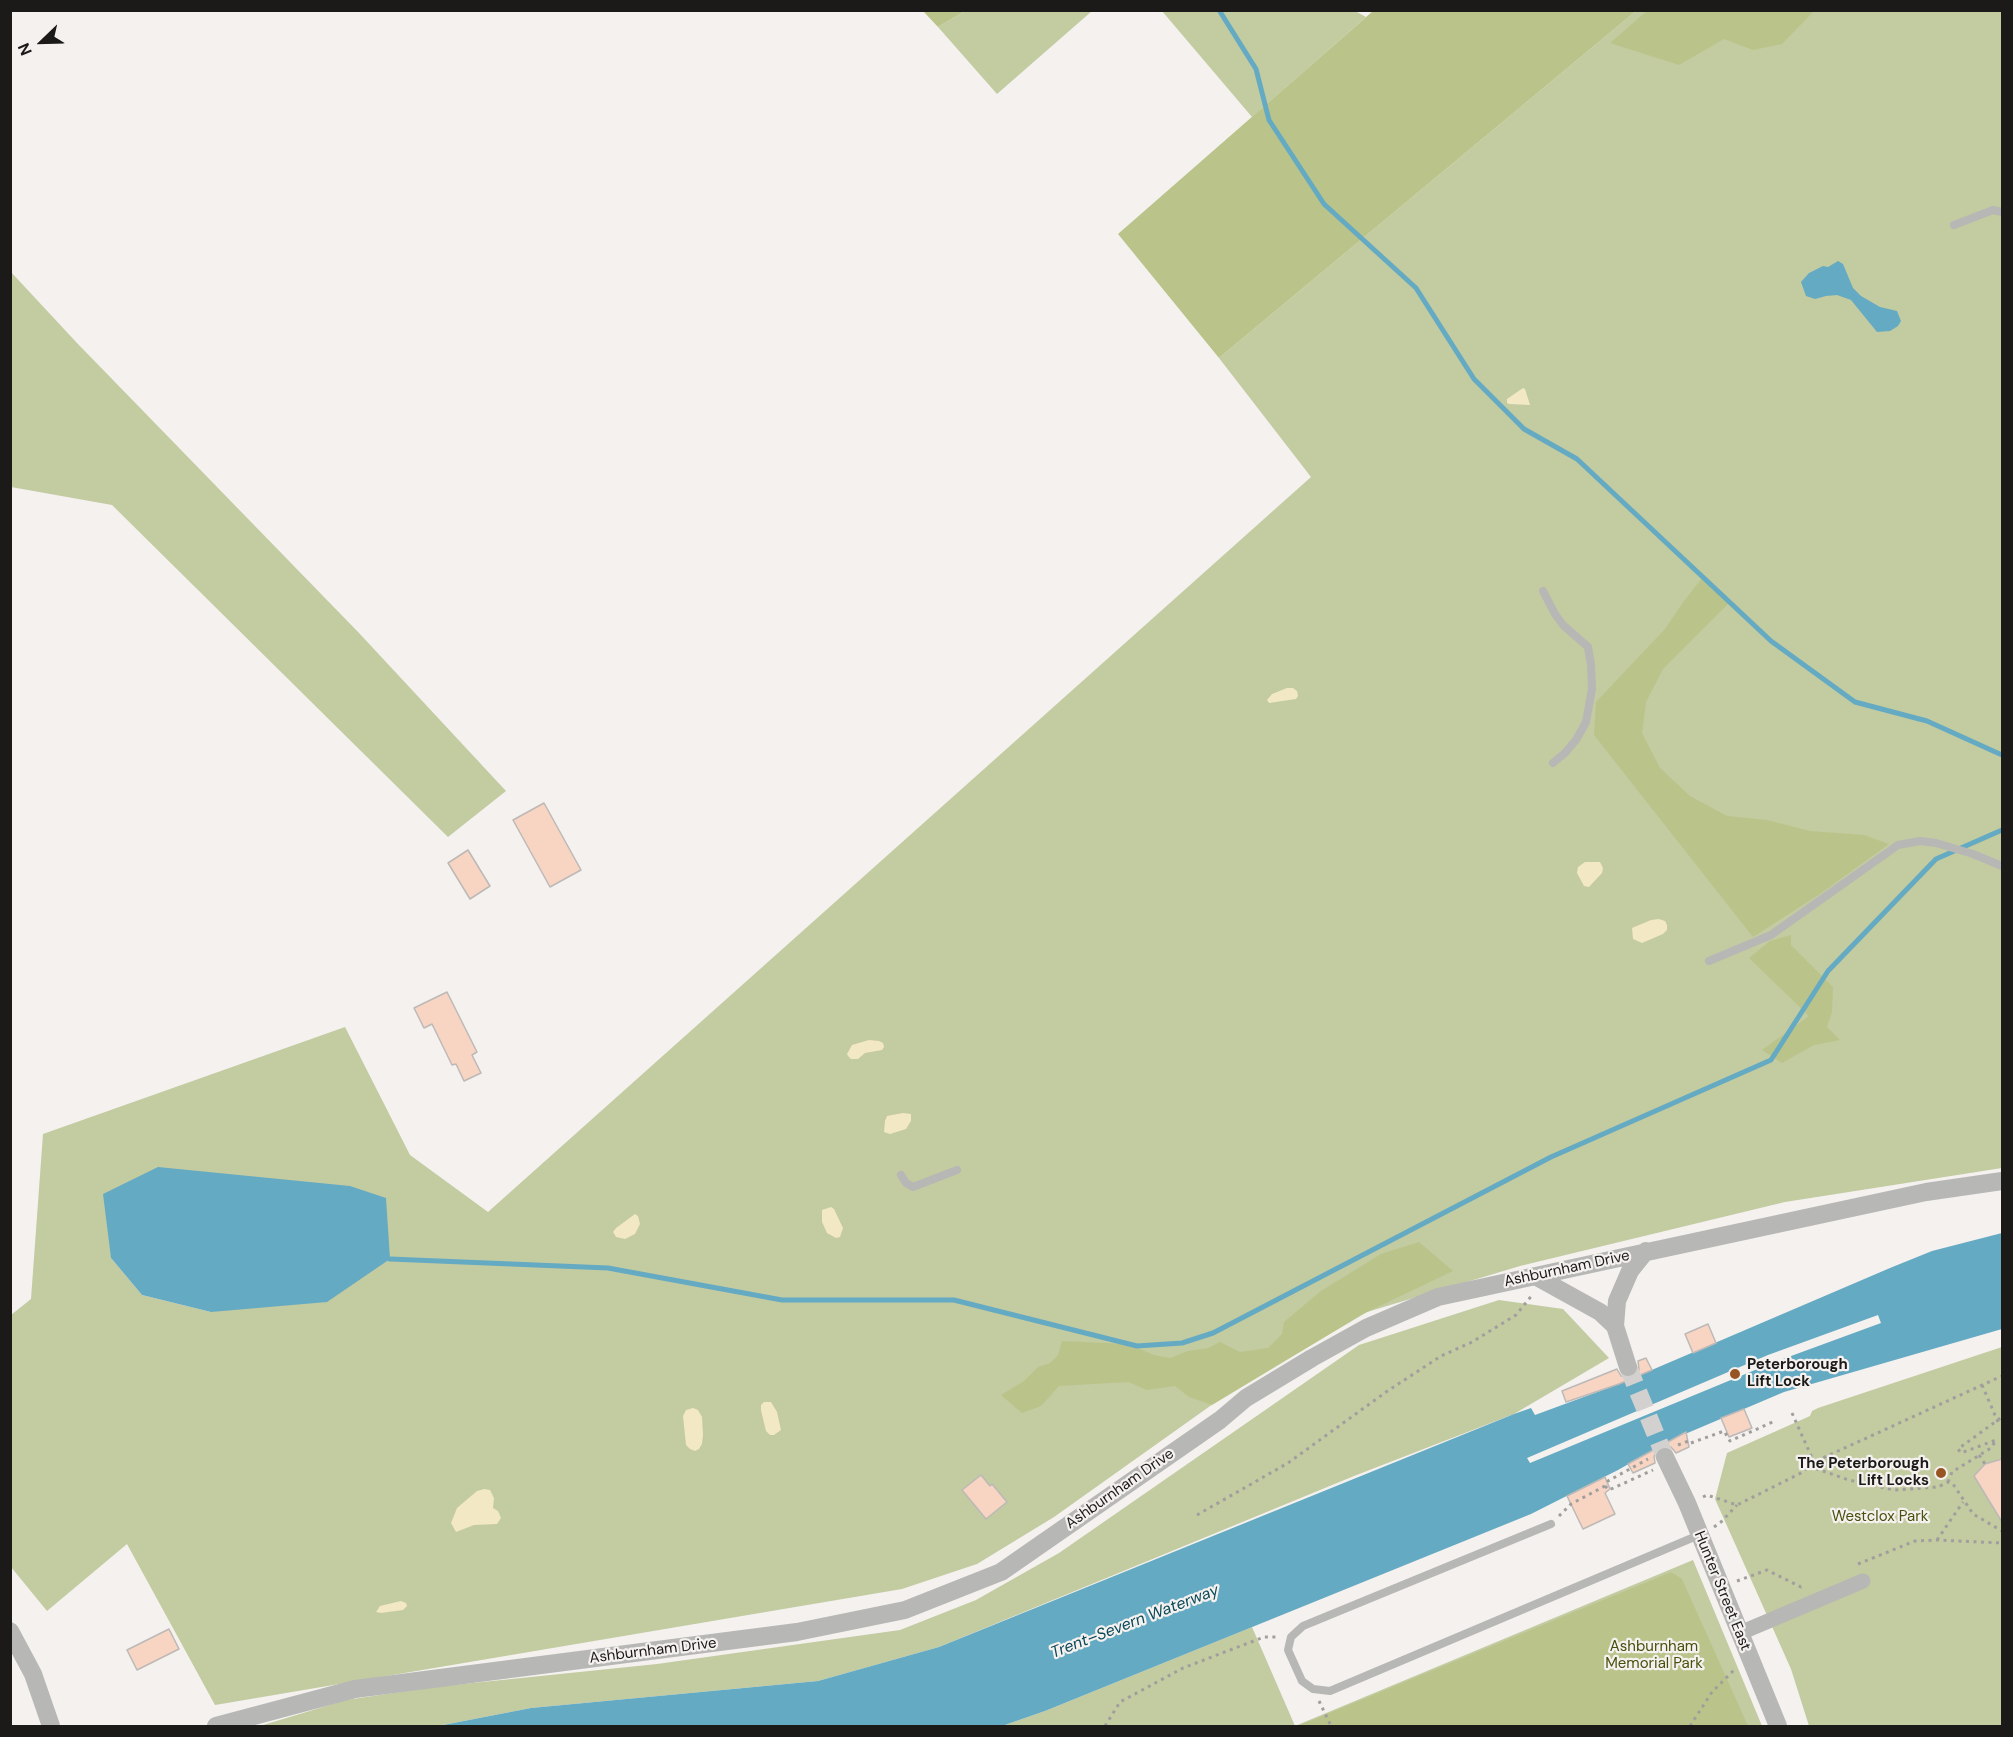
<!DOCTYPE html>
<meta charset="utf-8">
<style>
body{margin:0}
#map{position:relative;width:2013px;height:1737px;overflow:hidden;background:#f4f1ef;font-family:"DM Sans",sans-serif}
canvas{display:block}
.frame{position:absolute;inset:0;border:12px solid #1b1a19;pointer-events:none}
.north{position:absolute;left:12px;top:12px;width:60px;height:60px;-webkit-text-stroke:4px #f4f1ef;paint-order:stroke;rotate:247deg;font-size:16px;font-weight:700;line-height:24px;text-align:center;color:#1b1a19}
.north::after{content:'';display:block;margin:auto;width:21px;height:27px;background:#1b1a19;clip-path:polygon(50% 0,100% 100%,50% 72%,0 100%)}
</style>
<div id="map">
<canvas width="2013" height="1737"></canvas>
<div class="frame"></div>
<div class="north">N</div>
</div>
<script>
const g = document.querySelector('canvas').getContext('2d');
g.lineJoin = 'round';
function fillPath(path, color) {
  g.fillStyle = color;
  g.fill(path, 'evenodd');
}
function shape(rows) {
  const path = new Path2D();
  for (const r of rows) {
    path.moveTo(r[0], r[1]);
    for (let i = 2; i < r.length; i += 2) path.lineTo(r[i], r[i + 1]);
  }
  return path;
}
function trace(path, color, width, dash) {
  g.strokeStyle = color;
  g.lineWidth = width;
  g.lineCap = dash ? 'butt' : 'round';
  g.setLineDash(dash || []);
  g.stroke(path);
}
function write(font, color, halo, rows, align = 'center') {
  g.font = font + ' "DM Sans",sans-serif';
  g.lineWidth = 4.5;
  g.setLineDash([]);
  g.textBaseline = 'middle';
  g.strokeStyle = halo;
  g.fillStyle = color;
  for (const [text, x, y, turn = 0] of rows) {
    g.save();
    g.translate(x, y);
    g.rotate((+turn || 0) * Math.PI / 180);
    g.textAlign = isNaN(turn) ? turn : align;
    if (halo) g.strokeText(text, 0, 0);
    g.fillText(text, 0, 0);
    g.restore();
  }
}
fillPath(shape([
 [965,11,1092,11,997,94,938,27],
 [1355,11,1366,17,1252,117,1162,11],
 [1636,11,2002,11,2002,1168,1785,1202,1520,1266,1367,1312,1220,1399,1054,1517,977,1564,902,1589,215,1705,127,1544,47,1611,11,1567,11,1315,31,1299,43,1134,345,1027,410,1155,488,1212,1311,477,1219,358],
 [111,1258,211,1312,142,1295],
 [10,271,77,343,359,633,506,791,448,837,112,505,11,487],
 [1499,1300,1563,1309,1609,1358,1514,1414,1354,1476,939,1647,818,1681,531,1708,438,1726,260,1726,346,1700,434,1687,657,1664,900,1630,976,1600,1059,1553,1359,1345],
 [2002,1347,2002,1726,1809,1726,1791,1669,1715,1499,1727,1453,1810,1416,1812,1411,1818,1408],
 [1693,1560,1762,1726,1002,1726,1045,1711,1252,1627,1295,1726]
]), '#c3cba1');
fillPath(shape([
 [923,11,965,11,938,27],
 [1373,11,1636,11,1219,358,1118,234],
 [1647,11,1647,10,1814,11,1782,44,1753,50,1724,39,1679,65,1610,43],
 [1703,577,1730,602,1663,669,1646,702,1642,733,1660,768,1690,796,1727,816,1767,820,1810,831,1864,835,1889,844,1820,894,1753,937,1594,735,1596,702,1665,629,1684,601],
 [1791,935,1791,945,1833,987,1832,1012,1827,1027,1840,1040,1814,1045,1782,1063,1762,1050,1809,1016,1749,958,1770,941],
 [1419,1242,1453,1271,1363,1314,1212,1405,1189,1397,1175,1386,1147,1390,1128,1382,1059,1386,1041,1406,1022,1413,1001,1395,1024,1381,1038,1367,1050,1363,1058,1355,1062,1341,1128,1344,1154,1355,1170,1358,1188,1351,1208,1348,1220,1342,1240,1352,1268,1348,1282,1334,1284,1322,1321,1291,1381,1254],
 [1671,1572,1682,1579,1748,1726,1298,1726]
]), '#bac48a');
fillPath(shape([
 [1523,388,1525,389,1530,405,1509,404,1507,403,1507,399],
 [1287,688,1293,688,1297,691,1298,696,1296,699,1269,703,1267,700,1272,694],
 [1585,862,1600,862,1603,868,1602,873,1589,887,1584,886,1577,873,1578,867],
 [1659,919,1665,921,1667,925,1667,930,1663,934,1642,943,1633,939,1632,928,1651,920],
 [869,1040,879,1041,883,1043,884,1047,882,1050,865,1053,858,1059,851,1059,848,1056,847,1054,852,1045],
 [903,1113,911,1114,911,1121,906,1129,890,1134,884,1132,885,1121,887,1116],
 [831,1207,834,1209,843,1228,840,1237,836,1238,827,1233,822,1222,822,1210],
 [635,1214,638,1216,640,1224,635,1234,625,1239,616,1237,613,1232,616,1228],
 [764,1402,771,1402,777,1412,781,1430,774,1435,770,1435,766,1431,764,1423,761,1410,761,1405],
 [693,1408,698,1410,702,1417,703,1435,702,1444,699,1449,695,1451,690,1449,686,1445,683,1416,686,1410],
 [484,1489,490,1490,494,1498,493,1508,498,1511,501,1518,497,1524,474,1525,456,1532,451,1523,457,1508,477,1491],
 [401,1601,406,1603,407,1606,403,1610,381,1613,376,1612,380,1606]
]), '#f2e8c3');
fillPath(shape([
 [1838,261,1843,264,1853,288,1861,296,1880,307,1897,311,1901,321,1898,326,1890,331,1877,332,1851,300,1837,295,1826,296,1815,299,1806,296,1801,282,1809,273,1823,266,1828,267],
 [158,1167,350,1186,386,1198,390,1259,327,1302,211,1312,142,1295,111,1258,103,1194],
 [2002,1233,2002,1329,1784,1392,1671,1440,1618,1470,1531,1514,1045,1711,1002,1726,438,1726,531,1708,818,1681,939,1647,1514,1414,1531,1408,1535,1415,1619,1384,1890,1268,1932,1251],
 [1878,1315,1881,1323,1772,1363,1530,1463,1527,1458,1768,1355]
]), '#65aac3');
trace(shape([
 [1219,10,1256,69,1269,120,1324,204,1416,288,1474,379,1524,429,1577,459,1771,641,1855,702,1927,721,2002,755],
 [390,1259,608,1268,782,1300,954,1300,1137,1346,1182,1343,1213,1333,1551,1157,1771,1060,1828,971,1936,859,2002,830]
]), '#65aac3', 5);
const building = shape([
 [544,803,581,870,550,887,513,820,544,803],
 [468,850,490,886,470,899,448,863,468,850],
 [447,992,477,1052,472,1055,481,1073,464,1081,456,1064,452,1065,432,1024,424,1028,414,1008,447,992],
 [1708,1324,1716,1343,1693,1353,1685,1334,1708,1324],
 [1646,1358,1652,1370,1619,1384,1566,1402,1562,1391,1617,1369,1621,1376,1632,1377,1639,1370,1638,1361,1646,1358],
 [1744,1409,1752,1428,1729,1437,1721,1418,1744,1409],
 [1686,1432,1689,1447,1676,1453,1671,1447,1661,1447,1654,1456,1655,1463,1633,1473,1628,1464,1686,1432],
 [2002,1459,2002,1522,1974,1476,1985,1464,2002,1459],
 [981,1475,990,1486,992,1484,1007,1502,986,1519,962,1490,981,1475],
 [1605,1477,1610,1489,1605,1493,1615,1514,1583,1529,1567,1496,1605,1477],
 [169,1629,179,1649,137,1670,127,1650,169,1629]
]);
fillPath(building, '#f8d4c2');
trace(building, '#bcb9b7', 1.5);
trace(shape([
 [1628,1367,1665,1457]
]), '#d3d1cf', 18, [18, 9]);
trace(shape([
 [1982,1385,1998,1422],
 [1792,1413,1817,1469,1849,1480,1894,1490,1938,1487,1948,1482,1953,1484,1973,1514,2002,1531],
 [1691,1443,1724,1431,1730,1441,1775,1421],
 [1678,1445,1691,1440],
 [1979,1455,1985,1464],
 [1948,1482,1952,1472,1991,1448,1996,1440,1961,1453,1958,1449,2002,1417],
 [1605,1486,1609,1490,1653,1470],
 [1703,1497,1707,1495,1737,1505,1803,1472,1814,1462,2002,1376],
 [1197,1515,1288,1463,1386,1392,1441,1356,1472,1342,1516,1315,1533,1294],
 [1559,1516,1571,1504,1605,1486,1608,1481,1648,1459],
 [1714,1527,1721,1522,1737,1505],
 [1937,1540,1963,1502],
 [1858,1564,1915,1541,1937,1540,2002,1543],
 [1737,1581,1767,1570,1801,1587,1805,1586],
 [1319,1701,1331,1726],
 [1105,1726,1120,1702,1183,1668,1264,1637,1278,1637],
 [1690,1726,1712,1692,1735,1669]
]), '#a19f9d', 3, [3, 4.5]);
trace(shape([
 [1954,225,1993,210,2002,212],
 [1543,591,1555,614,1563,625,1588,647,1591,665,1592,689,1586,722,1576,740,1565,753,1553,763],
 [1709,961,1771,935,1898,845,1920,841,1936,843,1973,854,2002,866],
 [901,1175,906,1183,913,1187,957,1170],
 [1551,1524,1303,1626,1291,1637,1288,1650,1302,1681,1313,1689,1330,1691,1699,1535]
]), '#b7b7b5', 8);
trace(shape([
 [1740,1633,1863,1581]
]), '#b7b7b5', 15);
trace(shape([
 [1535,1276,1600,1312,1615,1326],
 [1628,1367,1615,1326,1617,1301,1630,1271,1646,1251],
 [1665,1457,1687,1503,1778,1726],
 [10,1631,33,1674,51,1726],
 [216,1726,355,1689,797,1632,905,1610,1001,1572,1220,1420,1246,1398,1312,1358,1366,1328,1438,1297,1926,1192,2002,1181]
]), '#b7b7b5', 18);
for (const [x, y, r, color] of [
 [1735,1374,6,"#985524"],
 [1941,1473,6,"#985524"]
]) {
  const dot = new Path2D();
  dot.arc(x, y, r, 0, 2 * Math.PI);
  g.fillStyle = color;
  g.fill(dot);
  trace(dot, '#f4f1ef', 2);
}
write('15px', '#1b1a19', '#f4f1ef', [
 ["Ashburnham Drive",1567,1269,-12],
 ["Ashburnham Drive",1120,1489,-35],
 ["Hunter Street East",1722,1591,68],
 ["Ashburnham Drive",653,1651,-7]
]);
write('bold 15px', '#1b1a19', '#f4f1ef', [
 ["Peterborough",1747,1365],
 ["Lift Lock",1747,1382],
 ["The Peterborough",1929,1464,"right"],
 ["Lift Locks",1929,1481,"right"]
], 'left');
write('15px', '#48500c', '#f4f1ef', [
 ["Westclox Park",1880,1517],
 ["Ashburnham",1654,1647],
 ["Memorial Park",1654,1664]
]);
write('italic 16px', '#0a485a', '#f4f1ef', [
 ["Trent–Severn Waterway",1135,1622,-21]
]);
</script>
